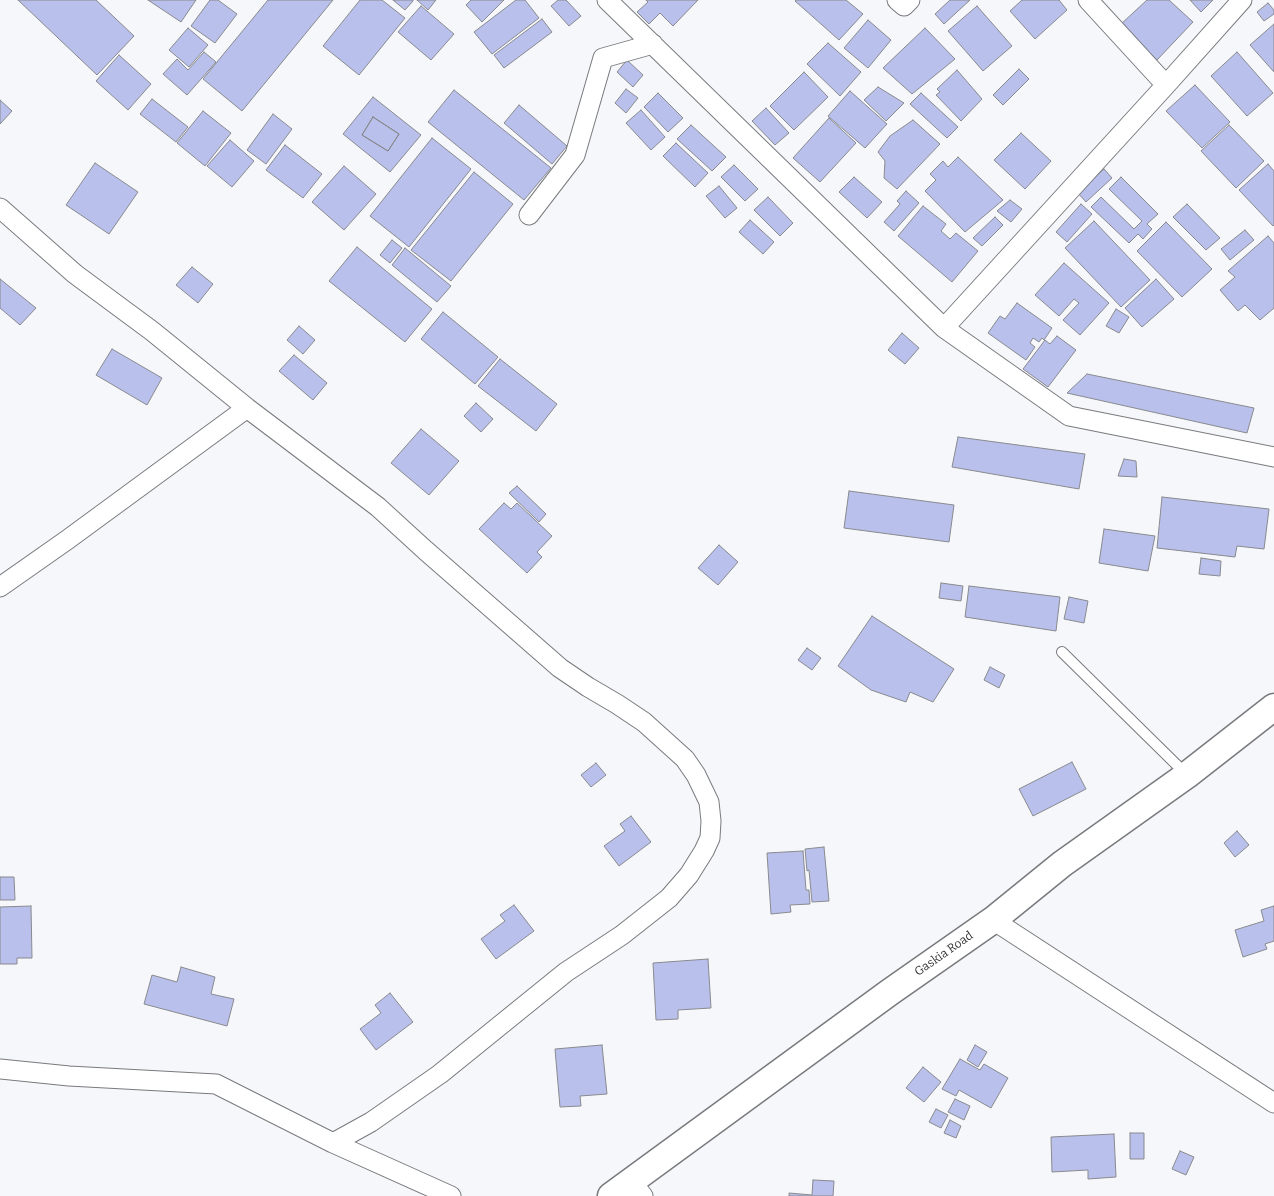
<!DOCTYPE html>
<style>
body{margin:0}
canvas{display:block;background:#f6f7fb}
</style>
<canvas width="1274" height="1196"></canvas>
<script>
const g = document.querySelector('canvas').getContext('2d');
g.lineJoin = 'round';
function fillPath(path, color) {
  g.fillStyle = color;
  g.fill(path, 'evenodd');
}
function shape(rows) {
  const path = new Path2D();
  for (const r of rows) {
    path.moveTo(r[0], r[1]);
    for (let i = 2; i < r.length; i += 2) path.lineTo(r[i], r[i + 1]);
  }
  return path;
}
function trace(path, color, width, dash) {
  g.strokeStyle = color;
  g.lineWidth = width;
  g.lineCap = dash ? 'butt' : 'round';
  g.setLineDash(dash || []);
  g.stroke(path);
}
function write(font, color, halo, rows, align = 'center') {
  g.font = font + ' Bitter,serif';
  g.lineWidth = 4;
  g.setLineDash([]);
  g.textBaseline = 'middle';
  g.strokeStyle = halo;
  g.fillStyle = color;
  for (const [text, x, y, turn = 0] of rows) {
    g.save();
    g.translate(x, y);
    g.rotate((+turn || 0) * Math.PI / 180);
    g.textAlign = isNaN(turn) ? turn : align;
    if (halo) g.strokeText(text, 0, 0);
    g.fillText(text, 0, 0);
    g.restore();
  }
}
const building = shape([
 [18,0,96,0,134,36,97,75,18,0],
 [148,0,196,0,181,22,148,0],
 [210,0,218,0,237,14,215,43,191,26,210,0],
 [268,0,333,0,242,111,203,79,268,0],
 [360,0,382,0,405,18,359,75,323,46,360,0],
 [393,0,413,0,413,1,405,10,393,0],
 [417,0,436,0,428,10,417,0],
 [471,0,504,0,482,22,466,5,471,0],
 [516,0,525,0,539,18,492,54,474,32,516,0],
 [558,0,566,0,581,16,569,26,551,6,558,0],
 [646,0,698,0,673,26,660,13,649,24,637,12,648,2,646,0],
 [796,0,846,0,863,14,839,40,795,1,796,0],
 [950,0,970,0,944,24,935,14,950,0],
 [1022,0,1059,0,1067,10,1035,39,1010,11,1022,0],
 [1147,0,1169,0,1193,22,1157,60,1121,24,1147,0],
 [1190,0,1213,0,1201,12,1190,0],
 [1268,3,1274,10,1274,14,1264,21,1257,12,1268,3],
 [421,6,454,34,431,60,398,32,421,6],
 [977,6,1012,46,983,71,948,31,977,6],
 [542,19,552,32,504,68,494,55,542,19],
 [868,20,891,40,868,68,844,48,868,20],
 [1274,24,1274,72,1250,45,1274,24],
 [188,28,208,45,189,67,169,50,188,28],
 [925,28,955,59,912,94,883,68,925,28],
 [828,43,861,72,840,96,807,64,828,43],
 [204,52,216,62,187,95,163,74,177,59,188,70,204,52],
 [1237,52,1273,93,1247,116,1211,76,1237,52],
 [119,55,151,84,128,110,96,81,119,55],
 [627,60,643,75,633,87,617,72,627,60],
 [1019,69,1029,79,1003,105,993,95,1019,69],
 [957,70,982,99,961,121,936,95,940,92,937,89,957,70],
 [804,72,828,97,794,130,770,106,804,72],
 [1195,85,1230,122,1202,148,1166,111,1195,85],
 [878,87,904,103,886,121,864,100,878,87],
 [626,89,638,98,626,113,615,103,626,89],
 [454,90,551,168,524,200,428,122,454,90],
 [850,91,887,124,865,148,828,116,850,91],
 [658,93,683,118,668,132,644,107,658,93],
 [921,93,958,127,947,138,910,104,921,93],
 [373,97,421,135,390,172,343,134,373,97],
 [373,117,399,134,388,151,362,135,373,117],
 [152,99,188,127,176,142,140,114,152,99],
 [0,100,12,111,0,124,0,100],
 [519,105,567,146,552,164,504,123,519,105],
 [766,108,789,133,775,145,752,121,766,108],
 [641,110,665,137,651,150,626,123,641,110],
 [203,111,231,133,205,166,177,143,203,111],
 [273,114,292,129,266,164,247,150,273,114],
 [373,117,399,134,388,151,362,135,373,117],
 [829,118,856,143,820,182,793,158,829,118],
 [913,120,940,144,897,189,884,178,885,161,878,152,890,136,913,120],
 [691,125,726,157,712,171,677,139,691,125],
 [1229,125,1264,161,1236,188,1201,151,1229,125],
 [1021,133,1051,161,1025,189,994,160,1021,133],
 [432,138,471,169,409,247,370,216,432,138],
 [230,140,254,161,232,187,207,166,230,140],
 [676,143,708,173,695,187,663,156,676,143],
 [285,145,322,174,303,198,266,170,285,145],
 [958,157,1003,200,965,232,925,191,936,180,930,174,943,161,948,167,958,157],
 [95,163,138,192,109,234,66,205,95,163],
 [1268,164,1274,171,1274,225,1273,226,1239,190,1268,164],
 [734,165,758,189,745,201,721,177,734,165],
 [344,166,376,194,344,230,312,202,344,166],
 [1104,169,1112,178,1086,202,1078,193,1104,169],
 [474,172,513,204,451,281,411,250,474,172],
 [854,177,882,202,867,218,839,192,854,177],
 [1121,177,1158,214,1147,224,1152,229,1143,239,1138,234,1129,243,1091,207,1101,197,1134,229,1142,221,1109,189,1121,177],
 [719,186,737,208,725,218,706,196,719,186],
 [906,191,919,203,894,231,884,222,900,204,897,201,906,191],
 [768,197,793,223,780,236,754,210,768,197],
 [1010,200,1022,209,1011,222,997,211,1010,200],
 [1081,204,1092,214,1067,242,1056,232,1081,204],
 [1187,204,1220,238,1206,250,1173,217,1187,204],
 [923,206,946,224,941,231,950,239,956,233,978,251,952,282,898,236,923,206],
 [995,217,1003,225,982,246,973,238,995,217],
 [750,220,774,242,763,254,739,232,750,220],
 [1094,221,1150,280,1121,307,1065,248,1094,221],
 [1166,222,1212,269,1182,297,1137,251,1166,222],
 [1245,230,1254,240,1230,260,1221,249,1245,230],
 [1268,236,1274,243,1274,308,1260,320,1245,305,1238,311,1220,290,1235,277,1228,271,1268,236],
 [392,240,402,248,390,263,380,255,392,240],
 [357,247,432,309,405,342,329,281,357,247],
 [405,248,451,286,437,302,392,265,405,248],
 [1064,263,1109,303,1080,335,1063,320,1079,303,1074,299,1059,316,1035,295,1064,263],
 [192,267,213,284,198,303,176,285,192,267],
 [0,279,36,308,20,325,0,308,0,279],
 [1156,279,1174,299,1142,327,1125,308,1156,279],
 [1017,303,1052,328,1044,340,1042,338,1039,342,1033,338,1030,343,1035,347,1026,360,988,333,1000,316,1005,319,1017,303],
 [1116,309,1129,317,1119,333,1106,326,1116,309],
 [443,312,498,357,475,384,421,339,443,312],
 [299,326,315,340,303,354,287,340,299,326],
 [902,333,919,348,905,364,888,350,902,333],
 [1057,336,1076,350,1048,387,1023,369,1045,340,1050,344,1057,336],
 [112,349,162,378,147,405,96,375,112,349],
 [294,355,327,383,313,400,279,371,294,355],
 [500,359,557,404,536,431,478,386,500,359],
 [1087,374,1254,408,1247,433,1067,393,1087,374],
 [476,403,493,419,481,432,464,416,476,403],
 [421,429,459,461,429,495,391,463,421,429],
 [958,437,1085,454,1079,489,952,467,958,437],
 [1124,459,1136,461,1137,477,1118,476,1124,459],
 [517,486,546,514,539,522,509,493,517,486],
 [849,491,954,505,949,542,844,528,849,491],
 [1162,497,1269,509,1264,549,1237,546,1235,557,1157,548,1162,497],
 [504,503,511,509,517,503,552,536,537,552,542,557,527,573,479,529,504,503],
 [1104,529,1155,536,1148,571,1099,563,1104,529],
 [719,545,738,562,718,585,698,568,719,545],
 [1201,558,1221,561,1220,576,1199,574,1201,558],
 [941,583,963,586,961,601,939,598,941,583],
 [969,586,1060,597,1056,631,965,617,969,586],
 [1069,597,1088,601,1084,623,1064,619,1069,597],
 [872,616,954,669,933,702,910,692,906,702,871,690,838,666,872,616],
 [807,648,821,658,812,670,798,660,807,648],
 [990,667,1005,675,999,688,984,680,990,667],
 [1072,762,1086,789,1033,816,1019,789,1072,762],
 [596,763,606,775,591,787,581,775,596,763],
 [631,816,651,842,619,866,604,846,625,831,620,824,631,816],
 [1237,831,1249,845,1235,857,1224,843,1237,831],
 [824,847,829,901,812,902,809,870,807,871,805,849,824,847],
 [803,851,806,890,809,890,810,904,790,905,791,912,771,914,767,853,803,851],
 [0,877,14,877,15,900,0,900,0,877],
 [514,905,534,931,496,959,481,939,505,921,500,915,514,905],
 [31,906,32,958,17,958,17,964,0,964,0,907,31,906],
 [1274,906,1274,941,1265,944,1267,949,1243,957,1235,930,1264,921,1261,910,1274,906],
 [708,959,711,1008,678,1010,678,1019,656,1020,653,963,708,959],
 [181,967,215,977,211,994,234,999,227,1026,144,1004,152,975,177,982,181,967],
 [390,993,413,1022,376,1050,360,1029,381,1013,375,1005,390,993],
 [602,1045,607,1094,580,1096,581,1106,560,1107,555,1049,602,1045],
 [975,1045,987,1052,978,1067,967,1060,975,1045],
 [960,1059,980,1070,984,1064,1008,1078,991,1108,959,1090,956,1096,942,1089,960,1059],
 [923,1067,941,1082,924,1102,906,1088,923,1067],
 [955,1099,970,1106,964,1120,948,1112,955,1099],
 [936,1109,948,1115,941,1128,929,1122,936,1109],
 [950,1120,961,1126,956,1138,944,1133,950,1120],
 [1130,1133,1144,1133,1144,1159,1130,1159,1130,1133],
 [1114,1134,1116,1177,1088,1179,1088,1170,1052,1172,1051,1137,1114,1134],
 [1180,1151,1194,1157,1186,1175,1172,1169,1180,1151],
 [813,1180,834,1181,833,1196,789,1196,789,1193,812,1195,813,1180]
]);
fillPath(building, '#b8c0eb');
trace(building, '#898a8e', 1);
const service = shape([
 [1062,652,1186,774]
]);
const minor = shape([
 [607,0,944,328,1069,416,1274,457],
 [897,0,904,6,910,0],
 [1088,0,1166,85],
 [0,208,75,274,152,331,247,408,378,507,425,550,560,668,588,687,617,704,644,722,685,759,696,775,709,802,711,821,710,838,704,851,689,875,669,898,622,935,566,972,440,1074,371,1122,333,1143],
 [529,215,575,155,603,58,653,44],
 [944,328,1166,85,1242,0],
 [0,587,67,540,247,408],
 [993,920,1274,1103],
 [0,1069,69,1076,216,1084,333,1143,451,1196],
 [631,1181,643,1196]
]);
const secondary = shape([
 [611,1196,890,992,993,920,1062,864,1187,775,1274,707]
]);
trace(service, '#797a7d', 12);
trace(minor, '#797a7d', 21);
trace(secondary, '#797a7d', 29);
trace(service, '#fff', 10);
trace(minor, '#fff', 19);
trace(secondary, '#fff', 26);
write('12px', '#373739', '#fff', [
 ["Gaskia Road",944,954,-35]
]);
</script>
